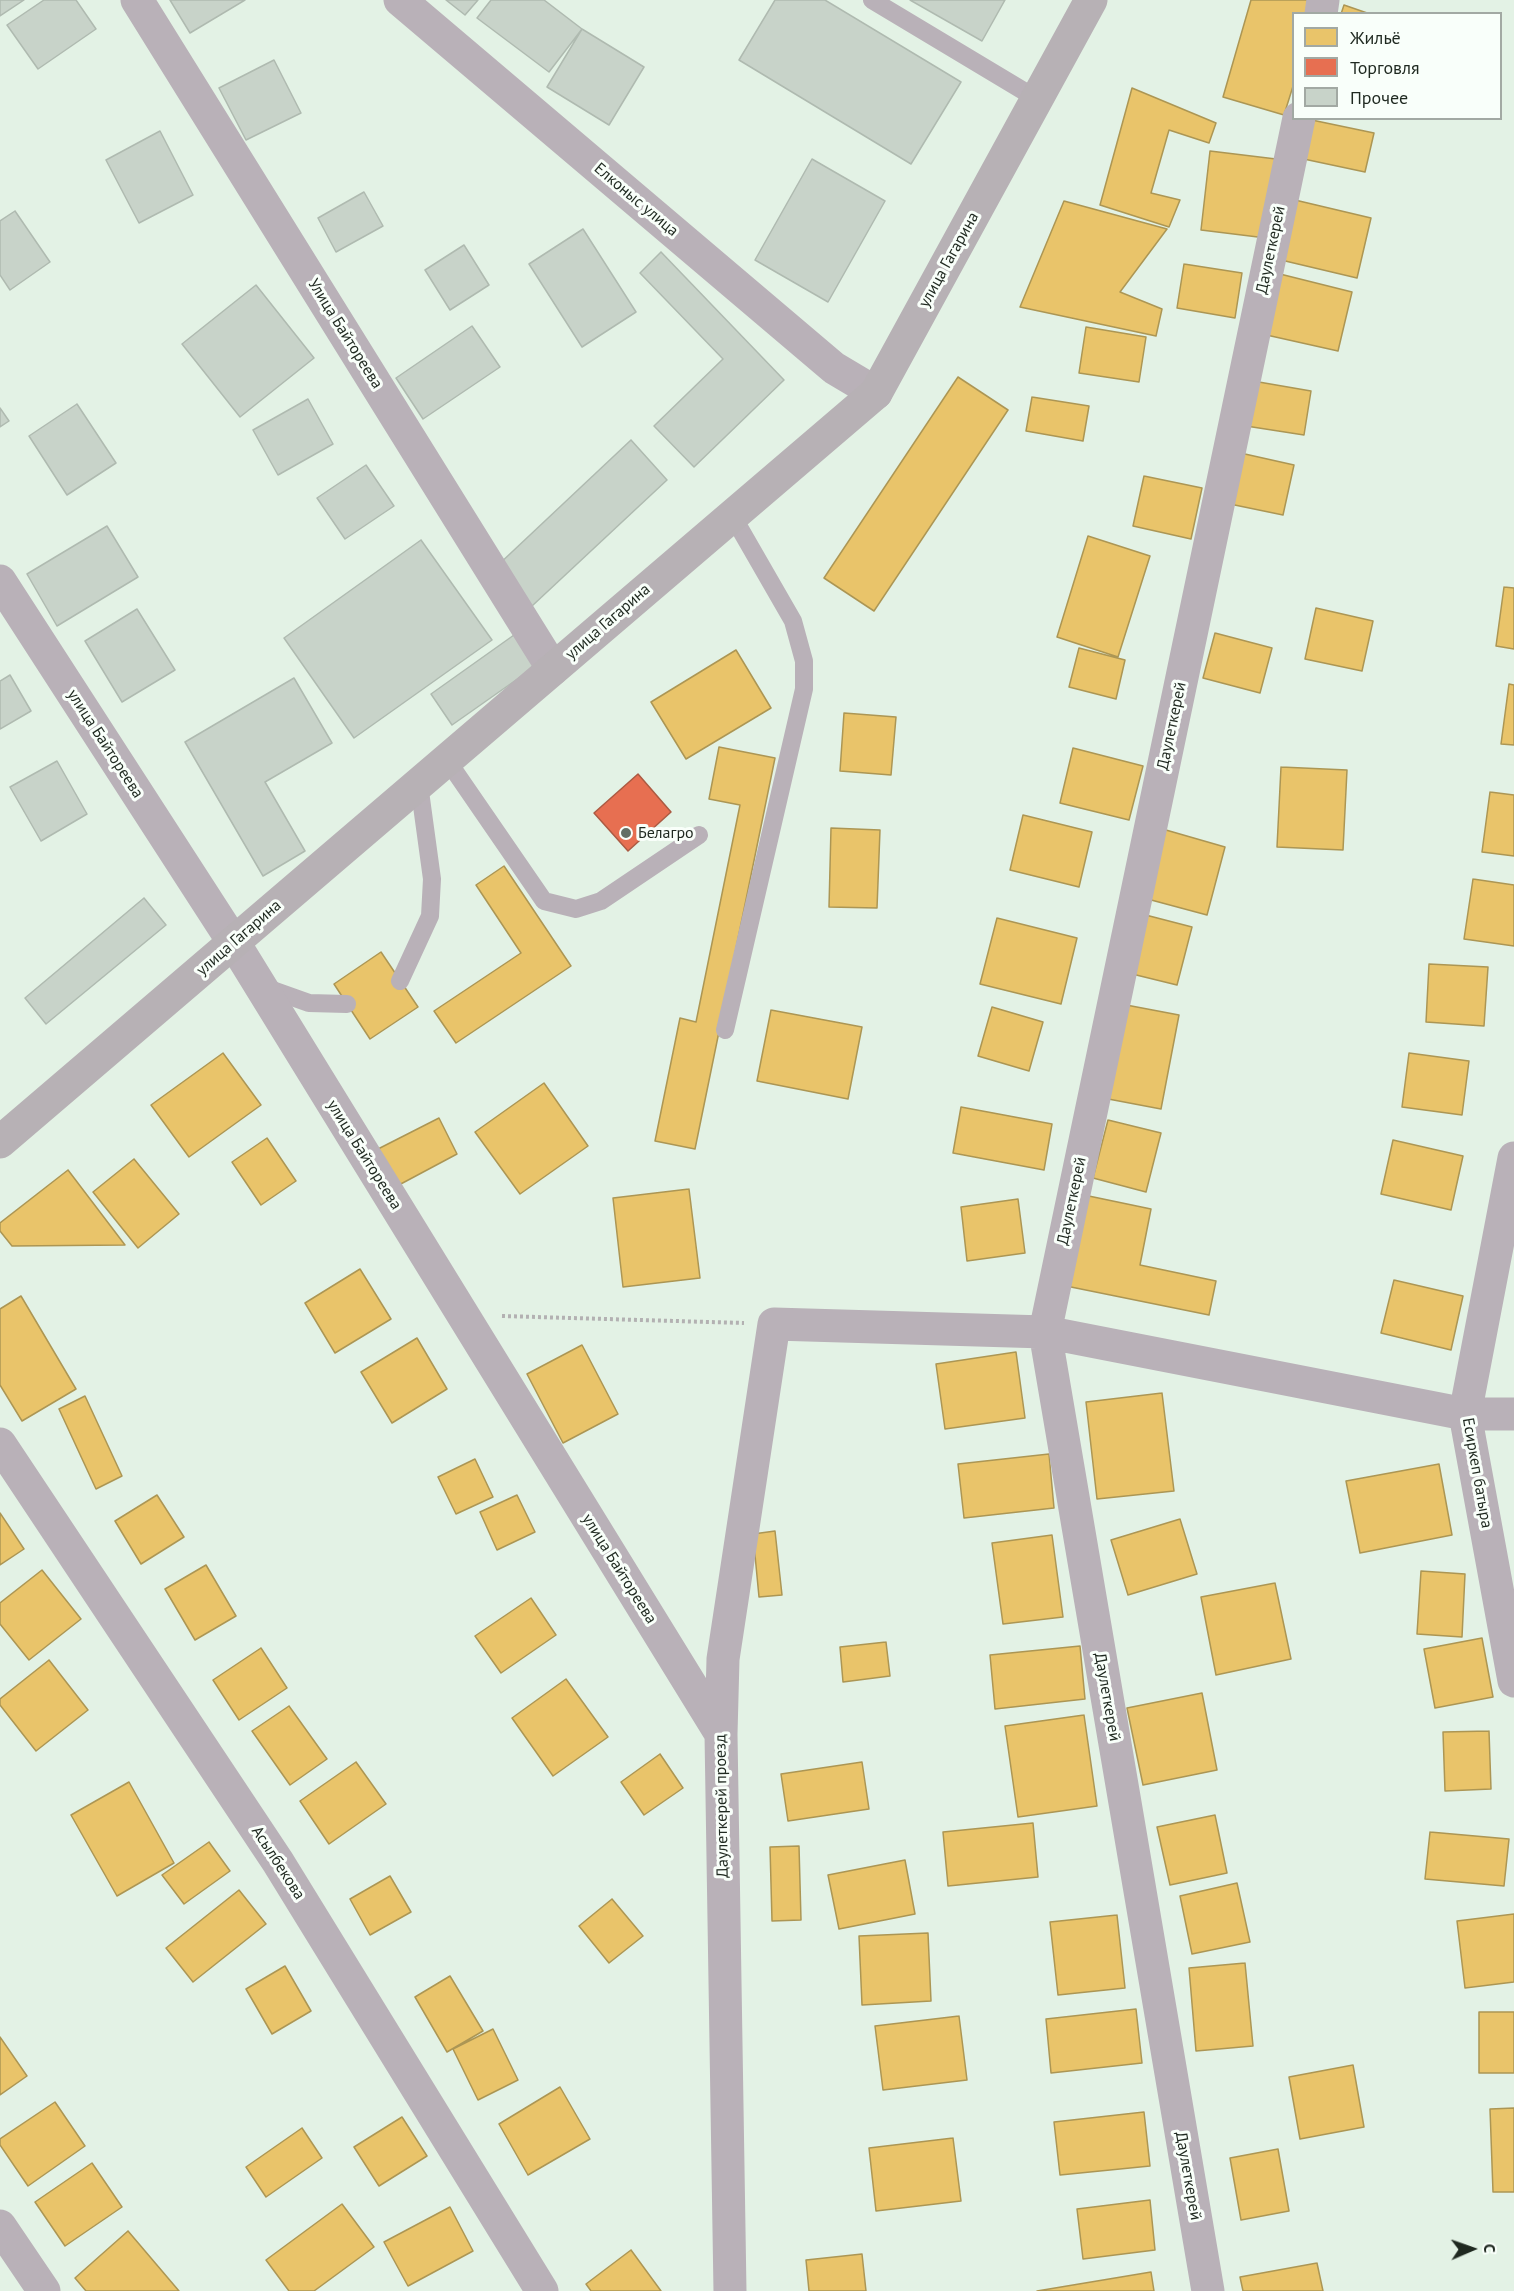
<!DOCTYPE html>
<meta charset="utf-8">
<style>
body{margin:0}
#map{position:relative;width:1514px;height:2291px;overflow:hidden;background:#e3f2e5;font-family:"PT Sans",sans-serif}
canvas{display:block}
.legend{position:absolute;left:1292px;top:12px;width:210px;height:108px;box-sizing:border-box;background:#f9fffa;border:2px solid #a2a9a3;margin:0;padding:8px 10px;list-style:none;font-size:18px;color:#1f2920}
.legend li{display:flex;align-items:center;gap:12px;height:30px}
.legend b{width:30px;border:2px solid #a2a9a3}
.north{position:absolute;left:1442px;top:2219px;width:60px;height:60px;-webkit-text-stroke:4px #f9fffa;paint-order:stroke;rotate:88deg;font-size:16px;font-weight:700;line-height:24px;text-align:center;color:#1f2920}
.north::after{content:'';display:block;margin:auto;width:21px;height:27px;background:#1f2920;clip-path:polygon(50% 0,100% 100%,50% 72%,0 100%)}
</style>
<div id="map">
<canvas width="1514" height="2291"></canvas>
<ul class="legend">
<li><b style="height:16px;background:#e9c46a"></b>Жильё</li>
<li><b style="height:16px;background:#e76f51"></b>Торговля</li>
<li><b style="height:16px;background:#c8d3c9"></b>Прочее</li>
</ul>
<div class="north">С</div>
</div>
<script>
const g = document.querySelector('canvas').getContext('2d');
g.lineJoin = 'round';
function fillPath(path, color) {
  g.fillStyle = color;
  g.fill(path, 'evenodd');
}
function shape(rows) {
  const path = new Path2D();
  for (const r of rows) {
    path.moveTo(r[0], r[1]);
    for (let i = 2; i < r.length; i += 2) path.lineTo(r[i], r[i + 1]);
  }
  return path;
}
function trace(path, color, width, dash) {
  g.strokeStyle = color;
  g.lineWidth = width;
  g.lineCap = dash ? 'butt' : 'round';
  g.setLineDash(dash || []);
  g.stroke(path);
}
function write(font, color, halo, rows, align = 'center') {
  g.font = font + ' "PT Sans",sans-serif';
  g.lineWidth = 6;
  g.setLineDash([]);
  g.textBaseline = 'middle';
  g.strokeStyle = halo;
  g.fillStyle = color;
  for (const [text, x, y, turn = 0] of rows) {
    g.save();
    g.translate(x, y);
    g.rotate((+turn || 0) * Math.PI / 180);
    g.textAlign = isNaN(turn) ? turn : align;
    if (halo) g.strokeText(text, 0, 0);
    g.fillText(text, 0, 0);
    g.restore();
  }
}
const homes = shape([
 [1251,0,1318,0,1314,14,1294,14,1294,83,1284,115,1223,97,1251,0],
 [1344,5,1370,14,1341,14,1344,5],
 [1132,88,1216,123,1209,143,1169,130,1151,193,1180,200,1169,227,1100,205,1132,88],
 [1307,119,1374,133,1365,172,1299,158,1307,119],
 [1210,151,1276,159,1266,238,1201,230,1210,151],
 [1295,200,1371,218,1357,278,1281,260,1295,200],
 [1064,201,1167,229,1120,292,1162,309,1156,336,1020,307,1064,201],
 [1184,264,1242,273,1235,318,1177,308,1184,264],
 [1276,273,1352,292,1338,351,1262,334,1276,273],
 [1086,327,1146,337,1139,382,1079,373,1086,327],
 [958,377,1008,410,874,611,824,578,958,377],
 [1253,381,1311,391,1304,435,1246,426,1253,381],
 [1032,397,1089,406,1083,441,1026,431,1032,397],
 [1236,452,1294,465,1283,515,1225,503,1236,452],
 [1144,476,1202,488,1191,539,1133,526,1144,476],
 [1088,536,1150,556,1118,657,1057,637,1088,536],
 [1504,587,1514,588,1514,649,1496,646,1504,587],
 [1316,608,1373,621,1362,671,1305,659,1316,608],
 [1215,633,1272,648,1260,693,1203,678,1215,633],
 [1079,648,1125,660,1116,699,1069,687,1079,648],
 [736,650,771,708,686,759,651,702,736,650],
 [1509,684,1514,685,1514,745,1501,744,1509,684],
 [844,713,896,717,891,775,840,771,844,713],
 [719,747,775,758,695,1149,655,1141,680,1018,696,1022,740,805,709,799,719,747],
 [1073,748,1143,766,1129,820,1060,803,1073,748],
 [1281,767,1347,770,1343,850,1277,847,1281,767],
 [1490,792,1514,795,1514,856,1482,852,1490,792],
 [1023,815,1092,832,1079,887,1010,870,1023,815],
 [831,828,880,830,877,908,829,907,831,828],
 [1159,828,1225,847,1207,915,1140,897,1159,828],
 [504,866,571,966,456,1043,434,1011,521,953,476,885,504,866],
 [1473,879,1514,885,1514,946,1464,939,1473,879],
 [1138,913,1192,927,1177,985,1124,972,1138,913],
 [997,918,1077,938,1061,1004,980,984,997,918],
 [381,952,418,1007,370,1039,334,984,381,952],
 [1429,964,1488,967,1484,1026,1426,1022,1429,964],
 [1121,1004,1179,1015,1161,1109,1103,1098,1121,1004],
 [992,1007,1043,1022,1029,1071,978,1056,992,1007],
 [771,1010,862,1027,848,1099,757,1081,771,1010],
 [223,1053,261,1105,189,1157,151,1105,223,1053],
 [1409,1053,1469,1061,1462,1115,1402,1107,1409,1053],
 [544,1083,588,1146,520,1194,475,1132,544,1083],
 [961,1107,1052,1124,1044,1170,953,1153,961,1107],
 [439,1118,457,1154,397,1186,378,1149,439,1118],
 [1108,1120,1161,1133,1146,1192,1093,1178,1108,1120],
 [267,1138,296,1181,261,1205,232,1162,267,1138],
 [1393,1140,1463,1156,1451,1210,1381,1194,1393,1140],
 [134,1159,179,1214,138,1248,93,1192,134,1159],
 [68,1170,125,1245,12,1246,0,1231,0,1223,68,1170],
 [689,1189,700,1278,623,1287,613,1198,689,1189],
 [1084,1195,1151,1209,1140,1265,1216,1281,1209,1315,1066,1286,1084,1195],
 [1018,1199,1025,1253,967,1261,961,1207,1018,1199],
 [360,1269,391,1319,335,1353,305,1303,360,1269],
 [1394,1280,1463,1296,1451,1350,1381,1333,1394,1280],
 [21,1296,76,1389,22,1421,0,1385,0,1309,21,1296],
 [417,1338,447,1389,392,1423,361,1372,417,1338],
 [582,1345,618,1414,563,1443,527,1374,582,1345],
 [1016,1352,1025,1418,945,1429,936,1364,1016,1352],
 [1162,1393,1174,1491,1097,1499,1086,1402,1162,1393],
 [85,1396,122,1476,96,1489,59,1409,85,1396],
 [1049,1454,1054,1508,964,1518,958,1464,1049,1454],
 [475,1459,493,1497,456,1514,438,1477,475,1459],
 [1439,1464,1452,1535,1360,1553,1346,1481,1439,1464],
 [157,1495,184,1537,141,1564,115,1521,157,1495],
 [517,1495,535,1532,497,1550,480,1512,517,1495],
 [0,1513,24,1549,0,1565,0,1513],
 [1180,1519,1197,1574,1128,1595,1111,1540,1180,1519],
 [775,1531,782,1595,759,1597,753,1534,775,1531],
 [1052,1535,1063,1617,1003,1624,992,1543,1052,1535],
 [206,1565,236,1616,195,1640,165,1589,206,1565],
 [42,1570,81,1619,29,1660,0,1624,0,1603,42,1570],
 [1421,1571,1465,1574,1462,1637,1417,1634,1421,1571],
 [1275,1583,1291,1659,1216,1675,1201,1597,1275,1583],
 [531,1598,556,1635,501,1673,475,1636,531,1598],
 [1482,1638,1493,1697,1435,1708,1424,1649,1482,1638],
 [886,1642,890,1676,843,1682,840,1647,886,1642],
 [1080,1646,1085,1699,995,1709,990,1655,1080,1646],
 [261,1648,287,1688,239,1720,213,1680,261,1648],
 [49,1660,88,1710,36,1751,0,1705,0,1699,49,1660],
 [566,1679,608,1737,553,1776,512,1718,566,1679],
 [1202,1693,1217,1770,1143,1785,1127,1708,1202,1693],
 [289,1706,327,1759,290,1785,252,1731,289,1706],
 [1084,1715,1097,1806,1018,1817,1005,1726,1084,1715],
 [1489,1731,1491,1789,1445,1791,1443,1732,1489,1731],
 [660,1754,683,1788,644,1815,621,1782,660,1754],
 [356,1762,386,1804,329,1844,300,1801,356,1762],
 [862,1762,869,1809,788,1821,781,1774,862,1762],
 [129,1782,174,1863,117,1896,71,1815,129,1782],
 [1215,1815,1227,1873,1170,1885,1157,1827,1215,1815],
 [1033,1823,1038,1877,948,1886,943,1832,1033,1823],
 [1430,1832,1509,1839,1504,1886,1425,1879,1430,1832],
 [209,1842,230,1871,184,1904,162,1875,209,1842],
 [799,1846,801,1920,772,1921,770,1847,799,1846],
 [905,1860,915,1914,839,1929,828,1875,905,1860],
 [390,1876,411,1912,370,1935,350,1899,390,1876],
 [1237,1883,1250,1942,1192,1954,1180,1896,1237,1883],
 [239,1890,266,1924,193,1982,166,1948,239,1890],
 [612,1899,643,1936,609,1963,579,1926,612,1899],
 [1514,1914,1514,1982,1465,1988,1457,1921,1514,1914],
 [1117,1915,1125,1988,1058,1995,1050,1922,1117,1915],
 [928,1933,931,2001,862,2005,859,1936,928,1933],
 [1245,1963,1253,2046,1196,2051,1189,1968,1245,1963],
 [285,1966,311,2011,272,2034,246,1989,285,1966],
 [450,1976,483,2031,447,2052,415,1997,450,1976],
 [1136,2009,1142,2063,1051,2073,1046,2019,1136,2009],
 [1479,2012,1514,2012,1514,2073,1479,2073,1479,2012],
 [959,2016,967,2080,883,2090,875,2026,959,2016],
 [493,2029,518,2080,478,2100,453,2049,493,2029],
 [0,2037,27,2076,0,2095,0,2037],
 [1353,2065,1364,2127,1300,2139,1289,2077,1353,2065],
 [560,2087,590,2139,528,2175,499,2124,560,2087],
 [55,2102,85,2146,28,2186,0,2145,0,2139,55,2102],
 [1514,2108,1514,2192,1493,2192,1490,2109,1514,2108],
 [1144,2112,1150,2166,1060,2175,1054,2122,1144,2112],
 [402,2117,427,2156,379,2186,354,2147,402,2117],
 [302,2128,322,2158,266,2197,246,2167,302,2128],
 [953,2138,961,2201,876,2211,869,2148,953,2138],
 [1278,2149,1289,2211,1241,2220,1230,2158,1278,2149],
 [92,2163,122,2207,65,2246,35,2202,92,2163],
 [1150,2200,1155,2250,1083,2259,1077,2209,1150,2200],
 [342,2204,374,2247,314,2291,289,2291,266,2260,342,2204],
 [450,2207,473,2251,408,2286,384,2242,450,2207],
 [128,2231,179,2291,86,2291,75,2278,128,2231],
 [631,2250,661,2291,591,2291,586,2284,631,2250],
 [862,2254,866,2291,809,2291,806,2260,862,2254],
 [1317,2263,1323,2291,1243,2291,1240,2277,1317,2263],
 [1151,2272,1154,2291,1037,2291,1151,2272]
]);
fillPath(homes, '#e9c46a');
trace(homes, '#ac9654', 1.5);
const shops = shape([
 [638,774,671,812,628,851,594,813,638,774]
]);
fillPath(shops, '#e76f51');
trace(shops, '#ab5a42', 1.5);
const building = shape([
 [0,0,24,0,0,16,0,0],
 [44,0,76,0,96,29,38,69,7,25,44,0],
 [170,0,245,0,190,33,170,0],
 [446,0,478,0,465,15,446,0],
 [491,0,544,0,582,29,549,72,477,18,491,0],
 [775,0,825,0,961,82,911,164,739,60,775,0],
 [910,0,1005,0,982,41,910,0],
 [582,29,644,67,609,125,547,87,582,29],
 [274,60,301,113,246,140,219,88,274,60],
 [160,131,193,195,139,223,106,160,160,131],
 [812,159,885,201,828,302,755,260,812,159],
 [364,192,383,226,336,252,318,218,364,192],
 [15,211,50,262,10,290,0,275,0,221,15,211],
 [583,229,636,312,582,347,529,264,583,229],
 [464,245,489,285,450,310,425,270,464,245],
 [661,252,784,380,694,467,654,426,723,359,640,273,661,252],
 [256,285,314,358,240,417,182,344,256,285],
 [472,326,500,367,423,419,396,378,472,326],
 [308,399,333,444,278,475,253,430,308,399],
 [77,404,116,463,67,495,29,436,77,404],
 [0,408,9,421,0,427,0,408],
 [631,440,667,480,532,606,496,567,631,440],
 [366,465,394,506,345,539,317,498,366,465],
 [107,526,138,577,57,626,27,574,107,526],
 [421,540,492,640,354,738,284,638,421,540],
 [137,609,175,670,122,702,85,641,137,609],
 [521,630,543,661,452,725,431,694,521,630],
 [10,675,31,711,0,729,0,681,10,675],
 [294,678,332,743,265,782,305,851,263,876,185,742,294,678],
 [57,761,87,814,41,841,10,787,57,761],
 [144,898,166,925,46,1024,25,998,144,898]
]);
fillPath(building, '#c8d3c9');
trace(building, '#afbab0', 1.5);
trace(shape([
 [502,1316,744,1323]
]), '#b3b1b2', 4, [3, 3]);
trace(shape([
 [872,0,1037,99],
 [447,760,544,901,576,909,601,901,699,835],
 [400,981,430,916,432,879,419,784],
 [264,987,309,1003,347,1004],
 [725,1030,804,689,804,661,793,621,732,515]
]), '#b9b1b8', 18);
trace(shape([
 [137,0,553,669],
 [400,0,834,368,876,393],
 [1321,14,1323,0],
 [0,581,234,943,721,1734],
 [1514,1158,1465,1414,1514,1681],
 [0,1444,278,1862,542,2291],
 [0,2226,44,2291],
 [730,2291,721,1734,723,1659,774,1324,1045,1332,1465,1414,1514,1414],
 [1208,2291,1045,1332,1299,118]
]), '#b9b1b8', 33);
trace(shape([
 [0,1142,876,393,1091,0]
]), '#b7b1b5', 33);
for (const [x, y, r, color] of [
 [626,833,6,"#646f65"]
]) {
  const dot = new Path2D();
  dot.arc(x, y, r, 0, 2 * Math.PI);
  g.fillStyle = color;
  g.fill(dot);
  trace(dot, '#f9fffa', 2);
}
write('16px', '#1f2920', '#f9fffa', [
 ["Елконыс улица",636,200,40],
 ["Даулеткерей",1271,250,-78],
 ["улица Гагарина",949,260,-61],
 ["Улица Байтореева",345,334,58],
 ["улица Гагарина",608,622,-41],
 ["Даулеткерей",1172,726,-78],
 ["улица Байтореева",105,744,57],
 ["улица Гагарина",239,938,-41],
 ["улица Байтореева",364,1155,58],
 ["Даулеткерей",1072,1201,-78],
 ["Есиркеп батыра",1477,1473,80],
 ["улица Байтореева",619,1569,58],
 ["Даулеткерей",1107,1697,80],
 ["Даулеткерей проезд",722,1806,-91],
 ["Асылбекова",278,1863,57],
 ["Даулеткерей",1188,2176,80]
]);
write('16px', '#1f2920', '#f9fffa', [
 ["Белагро",638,833]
], 'left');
</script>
